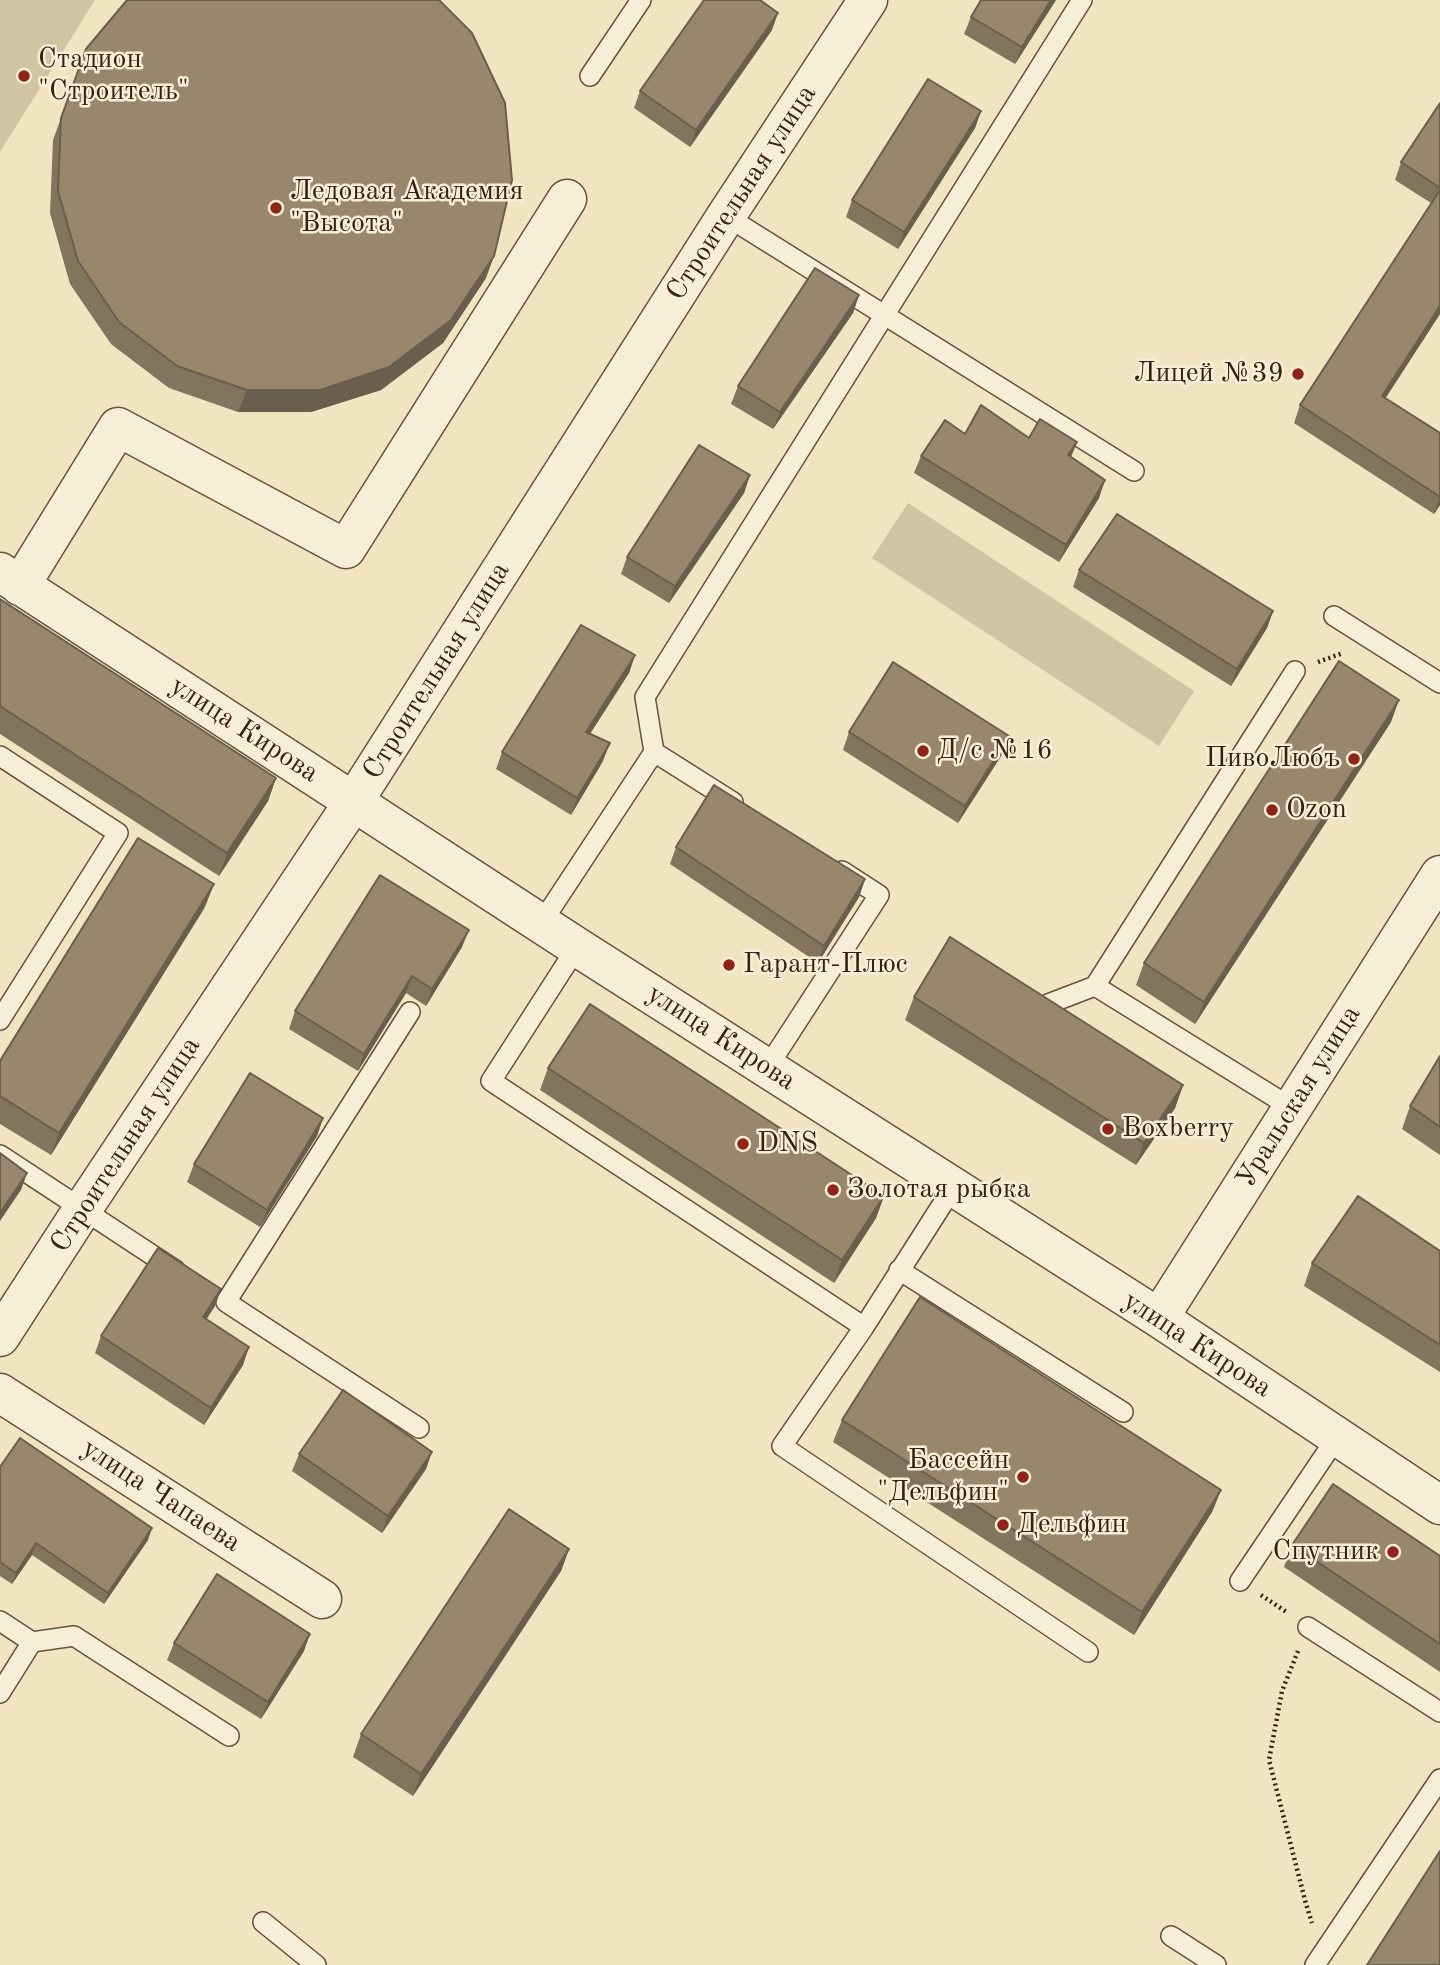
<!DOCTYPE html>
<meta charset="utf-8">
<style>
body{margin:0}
canvas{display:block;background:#f1e5c1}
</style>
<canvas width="1440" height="1965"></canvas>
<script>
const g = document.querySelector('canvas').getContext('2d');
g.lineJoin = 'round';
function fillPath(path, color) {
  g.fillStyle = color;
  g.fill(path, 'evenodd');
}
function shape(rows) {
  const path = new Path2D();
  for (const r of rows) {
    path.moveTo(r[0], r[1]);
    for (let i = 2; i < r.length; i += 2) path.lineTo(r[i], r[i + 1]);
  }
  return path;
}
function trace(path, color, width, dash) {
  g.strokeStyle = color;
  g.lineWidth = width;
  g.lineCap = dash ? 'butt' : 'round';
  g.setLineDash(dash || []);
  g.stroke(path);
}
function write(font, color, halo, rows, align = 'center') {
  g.font = font + ' "Old Standard TT",serif';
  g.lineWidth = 5;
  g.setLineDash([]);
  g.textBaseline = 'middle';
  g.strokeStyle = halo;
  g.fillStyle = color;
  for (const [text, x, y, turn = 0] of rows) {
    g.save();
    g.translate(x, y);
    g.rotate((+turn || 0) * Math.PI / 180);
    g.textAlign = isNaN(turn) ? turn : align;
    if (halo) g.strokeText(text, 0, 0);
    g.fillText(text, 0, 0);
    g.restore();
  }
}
fillPath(shape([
 [0,0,95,0,0,152],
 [908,503,1194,691,1159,746,872,558]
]), '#d1c4a3');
const service = shape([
 [590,76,641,0],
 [726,216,1134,471],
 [1334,616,1440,683],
 [0,756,118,833,0,1020],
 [733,802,654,752,645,697,1082,0],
 [542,922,654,752],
 [577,947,491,1081,864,1327],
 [1048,1004,1095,986],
 [410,1012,226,1302,419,1428],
 [767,1068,879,895,842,871],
 [1292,1108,1095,986,1295,671],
 [0,1155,175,1270],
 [954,1186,864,1327,782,1446,1088,1652],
 [899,1270,1123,1412],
 [1240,1581,1337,1437],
 [0,1621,32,1642],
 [1308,1627,1440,1712],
 [0,1693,32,1642,74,1636,229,1736],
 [263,1922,316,1965],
 [1171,1936,1216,1965],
 [1315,1965,1440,1779]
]);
const minor = shape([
 [0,572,577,947,1159,1318,1440,1505],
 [20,586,118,427,346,549,567,199],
 [1159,1318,1440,875],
 [0,1337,82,1210,354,801,726,216,868,0],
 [0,1393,322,1599]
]);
trace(service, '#66523c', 22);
trace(minor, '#66523c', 41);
trace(shape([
 [1318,662,1343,653],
 [1261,1595,1288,1613],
 [1298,1651,1282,1691,1269,1760,1306,1904,1312,1923]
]), '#37210f', 4.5, [2, 3.5]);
trace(service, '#f6eed7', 19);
trace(minor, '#f6eed7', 38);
fillPath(shape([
 [1056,0,1015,64,964,34,971,17],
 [772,30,690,147,634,108,640,91],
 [86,49,486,278,443,343,381,390,311,412,238,412,169,388,111,344,70,284,50,213,53,140],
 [1440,103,1440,314,1385,398,1440,433,1440,505,1434,514,1294,423,1300,405,1431,203,1395,180,1401,162],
 [981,111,975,128,898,249,846,217,852,200],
 [859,295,853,313,773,429,731,404,738,386],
 [965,434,1077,442,1071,457,1099,498,1059,562,914,473,921,456],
 [750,475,744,493,669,603,621,574,627,557],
 [1079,570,1273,611,1267,628,1231,686,1073,587],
 [0,599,276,778,268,801,219,876,0,734],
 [635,655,629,673,590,734,603,761,571,815,496,769,502,752],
 [1391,722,1195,1024,1136,985,1144,963],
 [849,732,1003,753,958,823,843,750],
 [676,847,865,879,859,897,818,963,670,864],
 [205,907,51,1155,0,1124,0,1061],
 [462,947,426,1006,406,993,358,1071,289,1029,295,1011],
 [914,997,1183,1085,1175,1108,1136,1165,905,1020],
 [1440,1056,1440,1155,1402,1129,1410,1106],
 [548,1068,884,1196,876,1218,834,1283,540,1090],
 [323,1118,317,1136,260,1227,187,1182,194,1164],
 [1440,1251,1440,1372,1304,1286,1312,1263],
 [221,1289,215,1306,206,1319,243,1365,204,1425,95,1353,101,1336],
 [842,1420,1221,1490,1212,1512,1134,1635,833,1442],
 [299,1454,426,1469,382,1533,292,1471],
 [0,1467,148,1540,104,1604,32,1555,12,1584,0,1576],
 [1292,1545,1440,1556,1440,1672,1284,1567],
 [569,1549,561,1571,413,1796,353,1757,361,1734],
 [174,1643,304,1651,261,1719,167,1660]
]), '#83745d');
fillPath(shape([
 [1051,0,1056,0,1015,64,1022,47],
 [778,13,772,30,690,147,696,130],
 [981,111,975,128,898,249,904,232],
 [494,256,486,278,443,343,381,390,311,412,238,412,247,390],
 [859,295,853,313,773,429,780,412],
 [1440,306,1440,314,1376,413,1382,396],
 [1077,442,1070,459,1068,455],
 [750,475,744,493,669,603,675,586],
 [1105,480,1099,498,1059,562,1066,545],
 [1440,497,1440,505,1434,514],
 [1273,611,1267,628,1231,686,1237,669],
 [635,655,629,673,580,749,586,732],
 [1399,700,1391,722,1195,1024,1204,1002],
 [1009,736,1003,753,958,823,965,806],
 [610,743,603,761,571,815,577,798],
 [276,778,268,801,219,876,227,853],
 [865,879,859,897,818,963,824,946],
 [214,884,205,907,51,1155,59,1133],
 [469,930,462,947,426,1006,432,989],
 [412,976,406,993,358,1071,364,1054],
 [1183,1085,1175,1108,1136,1165,1144,1143],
 [323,1118,317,1136,260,1227,267,1210],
 [27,1173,21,1190,0,1221,0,1213],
 [884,1196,876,1218,834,1283,842,1260],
 [221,1289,215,1306,197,1334,203,1317],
 [249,1347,243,1365,204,1425,211,1408],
 [432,1452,426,1469,382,1533,388,1516],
 [1221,1490,1212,1512,1134,1635,1142,1612],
 [152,1528,148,1540,104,1604,108,1593],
 [36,1543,32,1555,12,1584,16,1573],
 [569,1549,561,1571,413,1796,421,1774],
 [310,1634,304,1651,261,1719,268,1702]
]), '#6a5e4c');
const building = shape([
 [127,0,439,0,472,33,505,103,512,180,494,256,451,320,389,367,320,390,247,390,177,366,119,322,78,261,58,191,61,118,86,49,127,0],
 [704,0,760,0,778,13,696,130,640,91,704,0],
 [981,0,1051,0,1022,47,971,17,981,0],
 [928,79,981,111,904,232,852,200,928,79],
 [1440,103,1440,188,1401,162,1440,103],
 [1440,190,1440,306,1382,396,1440,433,1440,497,1300,405,1440,190],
 [815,268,859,295,780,412,738,386,815,268],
 [981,405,1029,438,1040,419,1077,442,1068,455,1105,480,1066,545,921,456,945,420,965,434,981,405],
 [699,445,750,475,675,586,627,557,699,445],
 [1117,514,1273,611,1237,669,1079,570,1117,514],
 [0,599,276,778,227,853,0,706,0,599],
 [581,625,635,655,586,732,610,743,577,798,502,752,581,625],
 [1339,661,1399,700,1204,1002,1144,963,1339,661],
 [893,662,1009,736,965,806,849,732,893,662],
 [714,785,865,879,824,946,676,847,714,785],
 [138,838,214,884,59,1133,0,1096,0,1061,138,838],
 [380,875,469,930,432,989,412,976,364,1054,295,1011,380,875],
 [950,937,1183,1085,1144,1143,914,997,950,937],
 [590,1004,884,1196,842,1260,548,1068,590,1004],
 [1440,1056,1440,1127,1410,1106,1440,1056],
 [250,1073,323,1118,267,1210,194,1164,250,1073],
 [0,1153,27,1173,0,1213,0,1153],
 [1358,1196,1440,1251,1440,1345,1312,1263,1358,1196],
 [158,1248,221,1289,203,1317,249,1347,211,1408,101,1336,158,1248],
 [920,1297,1221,1490,1142,1612,842,1420,920,1297],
 [343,1390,432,1452,388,1516,299,1454,343,1390],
 [20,1438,152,1528,108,1593,36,1543,16,1573,0,1562,0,1467,20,1438],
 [1333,1484,1440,1556,1440,1644,1292,1545,1333,1484],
 [509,1509,569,1549,421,1774,361,1734,509,1509],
 [217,1574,310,1634,268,1702,174,1643,217,1574],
 [1440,1851,1440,1965,1367,1965,1440,1851]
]);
fillPath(building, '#98876c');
trace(building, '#6a5e4c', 2);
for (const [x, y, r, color] of [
 [24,76,7,"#8f2418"],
 [276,208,7,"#8f2418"],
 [1298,374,7,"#8f2418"],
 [923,751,7,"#8f2418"],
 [1354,759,7,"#8f2418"],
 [1272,810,7,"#8f2418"],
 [729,965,7,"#8f2418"],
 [1108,1129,7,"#8f2418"],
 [743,1144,7,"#8f2418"],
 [833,1190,7,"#8f2418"],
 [1023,1477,7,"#8f2418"],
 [1003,1525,7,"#8f2418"],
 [1393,1552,7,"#8f2418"]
]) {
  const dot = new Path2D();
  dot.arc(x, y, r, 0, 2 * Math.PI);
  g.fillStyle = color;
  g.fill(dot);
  trace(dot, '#f6eed7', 2.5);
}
write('28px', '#37210f', '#f6eed7', [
 ["Стадион",38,60],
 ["\"Строитель\"",38,92],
 ["Ледовая Академия",290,192],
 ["\"Высота\"",290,224],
 ["Лицей №39",1284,374,"right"],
 ["Д/с №16",937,751],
 ["ПивоЛюбъ",1340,759,"right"],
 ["Ozon",1286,810],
 ["Гарант-Плюс",743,965],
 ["Boxberry",1122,1129],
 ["DNS",757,1144],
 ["Золотая рыбка",847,1190],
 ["Бассейн",1009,1461,"right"],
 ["\"Дельфин\"",1009,1493,"right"],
 ["Дельфин",1017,1525],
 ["Спутник",1379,1552,"right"]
], 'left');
write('28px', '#37210f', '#f6eed7', [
 ["Строительная улица",742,193,-57],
 ["Строительная улица",437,671,-58],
 ["улица Кирова",244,730,33],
 ["улица Кирова",721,1038,33],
 ["Уральская улица",1299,1097,-58],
 ["Строительная улица",126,1145,-57],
 ["улица Кирова",1197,1345,33],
 ["улица Чапаева",161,1496,33]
]);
</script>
